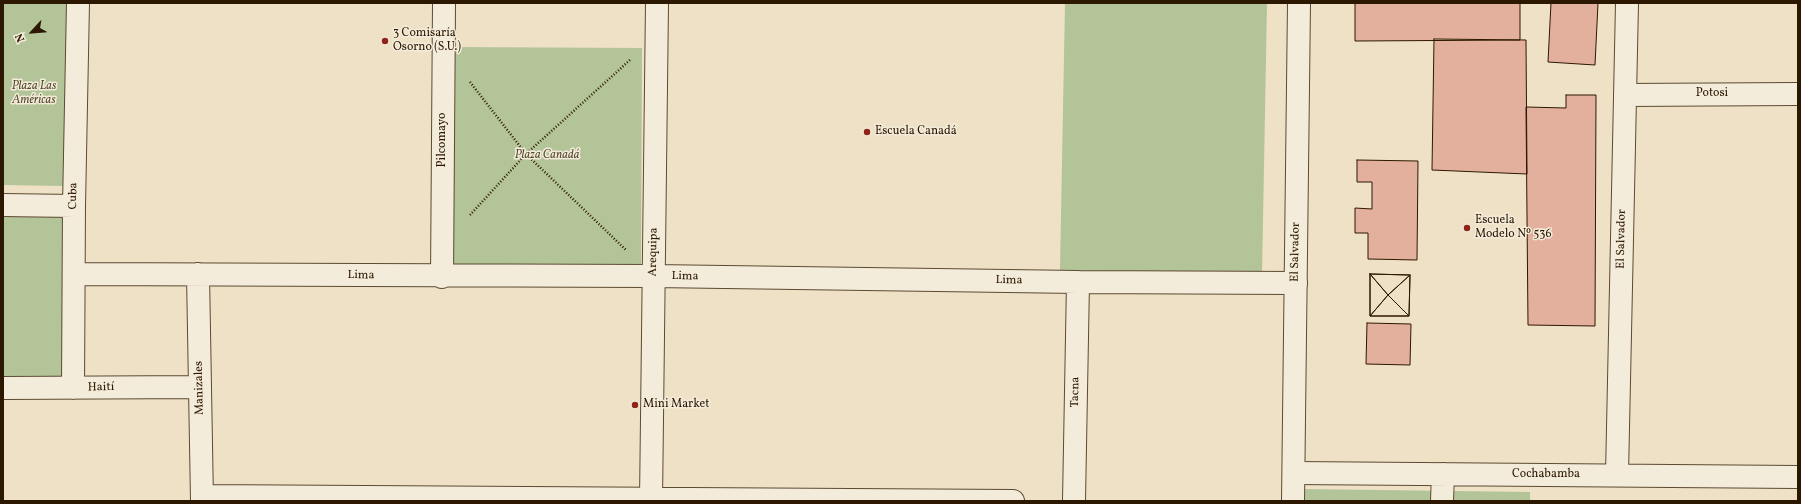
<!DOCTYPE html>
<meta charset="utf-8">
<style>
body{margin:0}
#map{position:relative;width:1801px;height:504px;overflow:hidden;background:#eee1c6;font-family:Vollkorn,serif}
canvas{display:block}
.frame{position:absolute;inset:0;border:4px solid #2c1700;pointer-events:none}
.north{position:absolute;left:12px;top:12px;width:40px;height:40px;-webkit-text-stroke:3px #f4ecda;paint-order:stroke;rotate:244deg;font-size:11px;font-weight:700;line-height:16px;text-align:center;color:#2c1700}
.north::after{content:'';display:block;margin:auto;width:14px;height:18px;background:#2c1700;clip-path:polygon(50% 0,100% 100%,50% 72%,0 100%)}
</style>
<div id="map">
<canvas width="1801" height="504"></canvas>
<div class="frame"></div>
<div class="north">N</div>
</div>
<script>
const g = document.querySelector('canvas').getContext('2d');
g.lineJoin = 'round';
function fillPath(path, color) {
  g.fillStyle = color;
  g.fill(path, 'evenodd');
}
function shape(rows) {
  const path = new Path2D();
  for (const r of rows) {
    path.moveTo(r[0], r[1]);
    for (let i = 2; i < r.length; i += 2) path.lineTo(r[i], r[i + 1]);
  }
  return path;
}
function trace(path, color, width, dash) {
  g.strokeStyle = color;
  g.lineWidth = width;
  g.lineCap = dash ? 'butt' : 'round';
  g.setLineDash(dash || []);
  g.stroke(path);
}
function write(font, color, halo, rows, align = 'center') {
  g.font = font + ' Vollkorn,serif';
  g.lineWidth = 3;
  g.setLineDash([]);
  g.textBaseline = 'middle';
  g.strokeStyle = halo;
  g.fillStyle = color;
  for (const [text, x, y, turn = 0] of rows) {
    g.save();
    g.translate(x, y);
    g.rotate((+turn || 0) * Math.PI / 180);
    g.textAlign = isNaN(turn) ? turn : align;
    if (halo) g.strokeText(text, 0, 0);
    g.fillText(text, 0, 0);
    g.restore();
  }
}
fillPath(shape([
 [3,3,67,3,64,186,3,185],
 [1065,3,1267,3,1262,275,1060,270],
 [452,47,642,48,641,265,451,264],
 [3,215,66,215,66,379,3,379],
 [1302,489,1530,492,1530,501,1302,501]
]), '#b3c499');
const building = shape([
 [1355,3,1520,3,1520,40,1355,41,1355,3],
 [1551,3,1598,3,1595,65,1548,62,1551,3],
 [1434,39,1526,40,1527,174,1432,170,1434,39],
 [1566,95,1596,95,1595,326,1528,325,1526,107,1566,108,1566,95],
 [1357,160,1418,161,1417,260,1368,259,1368,233,1355,233,1355,208,1372,209,1372,182,1357,182,1357,160],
 [1370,274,1410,275,1388,295,1370,274],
 [1370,274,1388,295,1370,316,1370,274],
 [1370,274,1410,275,1409,316,1370,316,1370,274],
 [1410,275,1409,316,1388,295,1410,275],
 [1388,295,1409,316,1370,316,1388,295],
 [1367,323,1411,324,1410,365,1366,364,1367,323]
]);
fillPath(building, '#e4b09e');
trace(building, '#2c1700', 1);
const minor = shape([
 [1625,95,1798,94],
 [3,205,74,206],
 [74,274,654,276,1078,282,1296,283],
 [198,274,202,501],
 [442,277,444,3],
 [3,388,200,387],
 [73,388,74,206,78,3],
 [1294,473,1798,477],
 [1617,475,1627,3],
 [202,496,1013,501],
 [651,501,657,3],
 [1074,501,1078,282],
 [1442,501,1443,474]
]);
const tertiary = shape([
 [1293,501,1299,3]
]);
trace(minor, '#5c4a32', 24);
trace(tertiary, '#5c4a32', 24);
trace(shape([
 [470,82,526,154,626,250],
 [470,215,526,154,630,60]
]), '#2c1700', 2.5, [1, 2]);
trace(minor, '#f4ecda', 22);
trace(tertiary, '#f4ecda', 22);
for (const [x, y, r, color] of [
 [385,41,4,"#8f2418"],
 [867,132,4,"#8f2418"],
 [1467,228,4,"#8f2418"],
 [635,405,4,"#8f2418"]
]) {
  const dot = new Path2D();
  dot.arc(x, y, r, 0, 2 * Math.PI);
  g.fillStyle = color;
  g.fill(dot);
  trace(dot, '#f4ecda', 1.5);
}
write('12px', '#2c1700', '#f4ecda', [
 ["3 Comisaría",393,34],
 ["Osorno (S.U.)",393,48],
 ["Escuela Canadá",875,132],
 ["Escuela",1475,221],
 ["Modelo Nº 536",1475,235],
 ["Mini Market",643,405]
], 'left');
write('italic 12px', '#544b2e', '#f4ecda', [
 ["Plaza Las",34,87],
 ["Américas",34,101],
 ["Plaza Canadá",547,156]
]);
write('12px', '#2c1700', '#f4ecda', [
 ["Potosi",1712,94],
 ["Pilcomayo",443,140,-90],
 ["Cuba",74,196,-89],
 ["El Salvador",1622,239,-89],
 ["Arequipa",654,252,-89],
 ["El Salvador",1296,252,-89],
 ["Lima",361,276,1],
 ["Lima",685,277,1],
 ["Lima",1009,281,1],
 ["Haití",101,388,-1],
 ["Manizales",200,388,-91],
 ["Tacna",1076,392,-89],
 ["Cochabamba",1546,475]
]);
</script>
